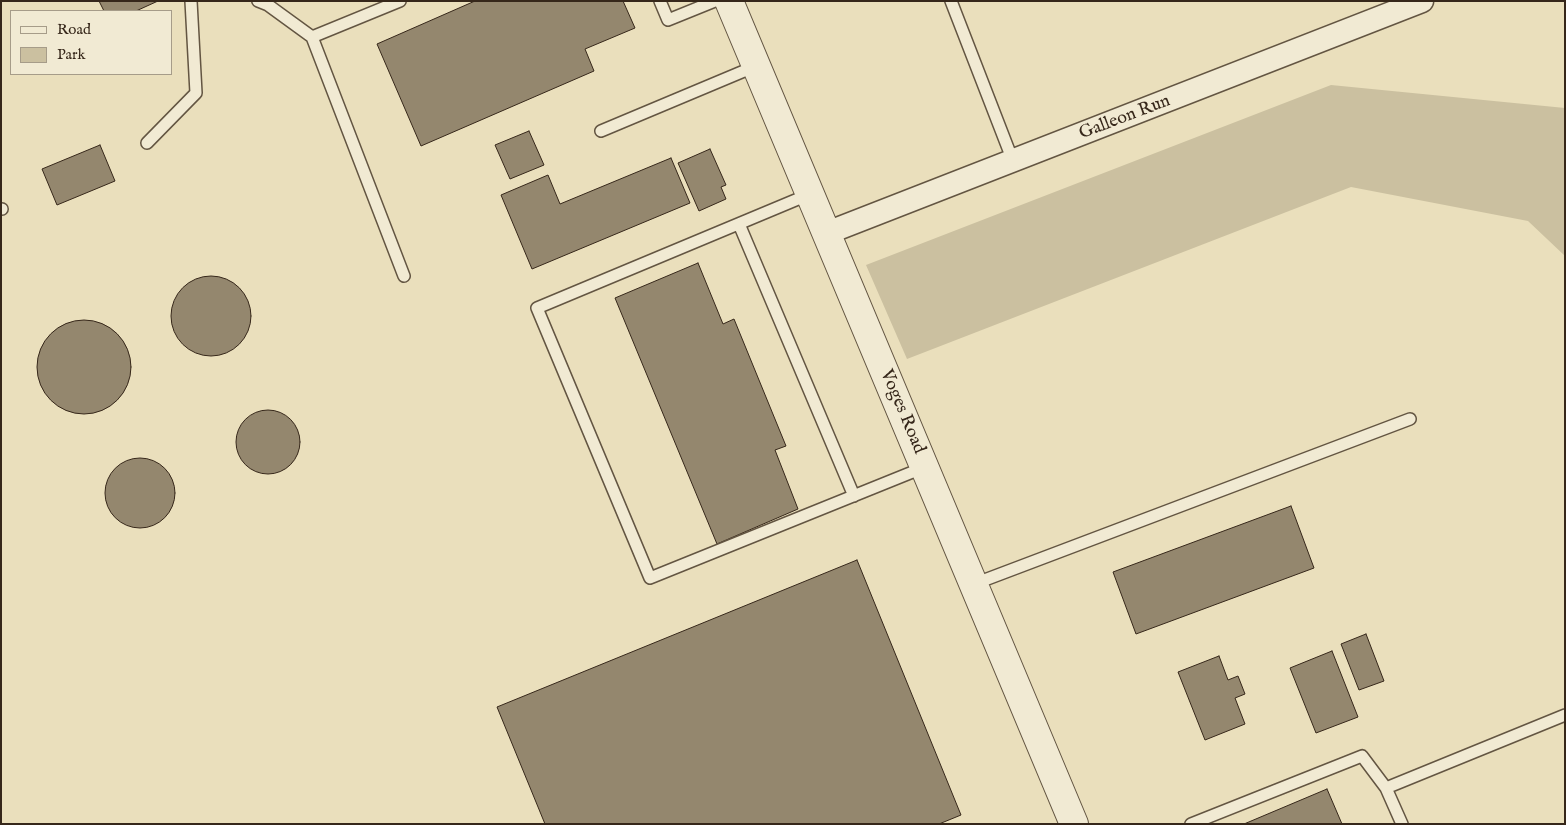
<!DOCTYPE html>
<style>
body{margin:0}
#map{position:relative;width:1566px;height:825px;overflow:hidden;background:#eadfbc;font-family:"IM FELL English",serif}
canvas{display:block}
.frame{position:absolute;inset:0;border:2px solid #36271a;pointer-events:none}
.legend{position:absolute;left:10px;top:10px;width:162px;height:65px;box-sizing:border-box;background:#f1ead3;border:1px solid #a69c89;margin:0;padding:6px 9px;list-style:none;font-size:15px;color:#36271a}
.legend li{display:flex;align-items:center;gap:10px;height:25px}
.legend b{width:25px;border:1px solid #a69c89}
</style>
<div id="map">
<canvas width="1566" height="825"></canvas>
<div class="frame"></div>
<ul class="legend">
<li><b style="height:6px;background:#f1ead3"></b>Road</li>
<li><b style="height:14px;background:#cbc0a0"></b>Park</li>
</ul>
</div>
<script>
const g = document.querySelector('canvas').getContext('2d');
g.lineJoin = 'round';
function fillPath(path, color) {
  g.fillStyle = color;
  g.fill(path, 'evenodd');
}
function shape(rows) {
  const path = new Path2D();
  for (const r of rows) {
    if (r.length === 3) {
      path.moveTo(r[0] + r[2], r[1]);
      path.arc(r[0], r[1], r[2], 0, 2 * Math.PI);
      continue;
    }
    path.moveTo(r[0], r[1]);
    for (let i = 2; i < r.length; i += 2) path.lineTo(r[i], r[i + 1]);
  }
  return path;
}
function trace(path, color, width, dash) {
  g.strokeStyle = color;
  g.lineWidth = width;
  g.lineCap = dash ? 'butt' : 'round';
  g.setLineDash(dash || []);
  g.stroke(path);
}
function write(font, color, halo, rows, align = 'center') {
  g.font = font + ' "IM FELL English",serif';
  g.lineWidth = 4;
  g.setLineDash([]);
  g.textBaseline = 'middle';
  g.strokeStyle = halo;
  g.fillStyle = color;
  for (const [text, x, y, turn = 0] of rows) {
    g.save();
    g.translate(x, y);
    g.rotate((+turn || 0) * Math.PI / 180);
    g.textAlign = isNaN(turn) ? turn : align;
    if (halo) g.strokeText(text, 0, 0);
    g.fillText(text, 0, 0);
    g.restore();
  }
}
fillPath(shape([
 [1331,85,1565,108,1565,256,1528,221,1351,187,907,359,866,265]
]), '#cbc0a0');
const building = shape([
 [99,1,158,1,136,11,104,11,99,1],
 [475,1,623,1,635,28,585,49,594,71,421,146,377,44,475,1],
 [529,131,544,165,510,179,495,145,529,131],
 [100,145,115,181,57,205,42,169,100,145],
 [710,149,726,185,721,187,726,199,699,211,678,163,710,149],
 [671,158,690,203,532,269,501,195,548,175,560,204,671,158],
 [698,263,723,324,734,319,786,446,775,450,798,509,717,544,615,298,698,263],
 [211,316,40],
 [84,367,47],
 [268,442,32],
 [140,493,35],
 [1291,506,1314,568,1136,634,1113,572,1291,506],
 [857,560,961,815,939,824,545,824,497,707,857,560],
 [1366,634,1384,681,1359,690,1341,644,1366,634],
 [1332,651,1358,717,1316,733,1290,668,1332,651],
 [1219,656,1228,680,1238,676,1245,694,1235,698,1245,724,1205,740,1178,672,1219,656],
 [1327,789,1342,824,1244,824,1327,789]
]);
fillPath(building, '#94876e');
trace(building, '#36271a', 1);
const service = shape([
 [258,1,268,5,312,37,404,276],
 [660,1,668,20,715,1],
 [951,1,1013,161],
 [312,37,400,1],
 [601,131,756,66],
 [147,143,196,93,191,1],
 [810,194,537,308,650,578,925,467],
 [1,209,2,209],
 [739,224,854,496],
 [974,584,1410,419],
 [1386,788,1565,715],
 [1191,824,1362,756,1386,788,1402,824]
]);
const minor = shape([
 [827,233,1422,1]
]);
const tertiary = shape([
 [729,1,1074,824]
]);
trace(service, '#635542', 14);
trace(minor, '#635542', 25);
trace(tertiary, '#635542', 30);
trace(service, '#f1ead3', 11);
trace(minor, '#f1ead3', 22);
trace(tertiary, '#f1ead3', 28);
write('18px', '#36271a', '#f1ead3', [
 ["Galleon Run",1125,118,-21],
 ["Voges Road",902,412,67]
]);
</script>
